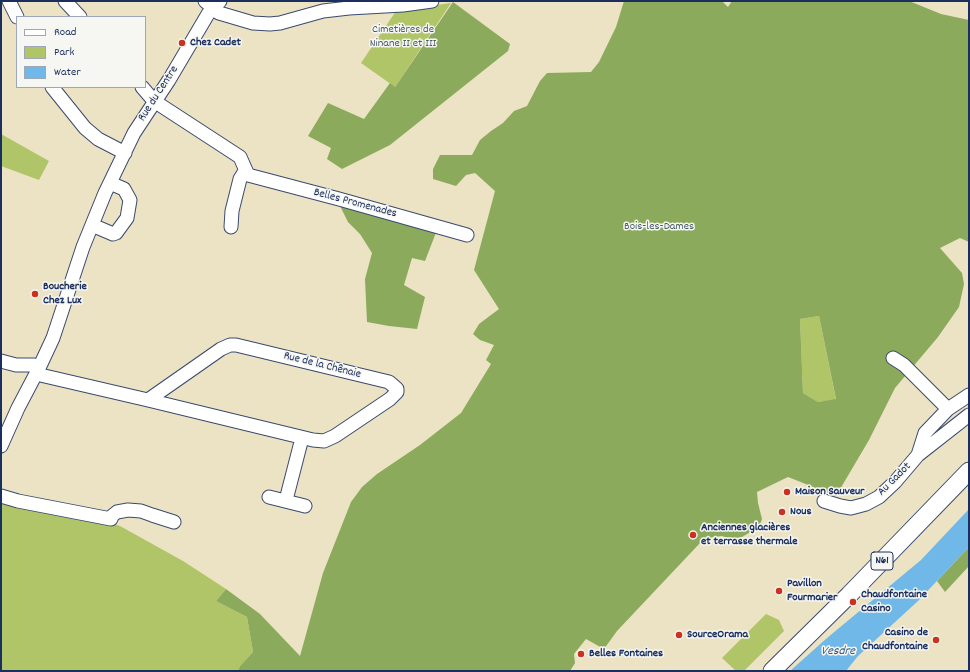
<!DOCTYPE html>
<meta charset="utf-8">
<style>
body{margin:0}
#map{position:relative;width:970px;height:672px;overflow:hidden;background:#ebe3c4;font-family:Dekko,sans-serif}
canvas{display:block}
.frame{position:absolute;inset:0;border:2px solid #1b2f5e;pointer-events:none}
.legend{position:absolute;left:16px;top:16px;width:130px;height:72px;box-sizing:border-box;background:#f6f6f2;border:1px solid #9ea6b7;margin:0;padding:5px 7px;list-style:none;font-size:12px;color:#1b2f5e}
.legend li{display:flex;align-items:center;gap:8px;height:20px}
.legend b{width:20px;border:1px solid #9ea6b7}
</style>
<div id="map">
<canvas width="970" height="672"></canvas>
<div class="frame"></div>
<ul class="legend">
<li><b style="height:5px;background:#fff"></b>Road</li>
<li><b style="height:11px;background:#b0c468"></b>Park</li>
<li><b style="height:11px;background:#70b8e8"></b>Water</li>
</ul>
</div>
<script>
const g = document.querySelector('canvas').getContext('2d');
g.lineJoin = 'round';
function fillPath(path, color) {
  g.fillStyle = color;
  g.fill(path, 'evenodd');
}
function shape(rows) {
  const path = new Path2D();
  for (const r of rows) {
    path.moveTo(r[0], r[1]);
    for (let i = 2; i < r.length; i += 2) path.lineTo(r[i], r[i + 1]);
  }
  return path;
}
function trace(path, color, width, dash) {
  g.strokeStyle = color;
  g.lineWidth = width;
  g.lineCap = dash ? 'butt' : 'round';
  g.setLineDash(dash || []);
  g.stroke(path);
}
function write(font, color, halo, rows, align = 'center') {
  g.font = font + ' Dekko,sans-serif';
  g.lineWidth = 3;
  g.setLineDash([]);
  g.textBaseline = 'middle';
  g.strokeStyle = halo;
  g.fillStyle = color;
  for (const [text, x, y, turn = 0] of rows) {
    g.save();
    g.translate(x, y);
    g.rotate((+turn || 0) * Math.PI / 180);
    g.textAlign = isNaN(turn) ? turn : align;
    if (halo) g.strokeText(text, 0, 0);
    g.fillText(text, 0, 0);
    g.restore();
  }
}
fillPath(shape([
 [451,3,395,87,361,63,396,11],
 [1,134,49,161,39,180,1,166],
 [819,316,836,400,818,402,803,393,800,319],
 [1,501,105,521,120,526,183,561,226,589,216,601,247,617,253,652,240,666,238,671,1,671],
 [766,614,779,620,784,631,744,671,736,671,722,658]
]), '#b0c468');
fillPath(shape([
 [624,1,722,1,728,7,732,1,909,1,941,14,969,20,969,242,960,238,940,248,962,273,964,284,959,307,938,337,895,388,869,440,836,496,788,477,757,492,758,503,762,519,759,527,742,537,730,539,722,536,713,537,700,543,617,631,604,649,586,639,574,654,575,663,570,671,238,671,240,666,253,652,247,617,216,601,226,589,260,614,300,656,323,573,351,502,362,487,377,474,420,445,461,413,491,364,486,360,494,345,480,340,473,334,479,324,499,309,474,270,495,191,475,173,466,175,456,186,433,179,433,169,440,155,472,155,480,140,491,131,503,123,514,111,527,106,540,81,547,73,591,72,599,62,616,27],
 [819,316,836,399,818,402,803,393,800,319],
 [453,2,510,44,508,51,390,145,342,169,327,159,331,148,308,136,328,103,364,119,390,83,395,87],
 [340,206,437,230,425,261,412,258,404,285,425,297,417,329,389,326,367,322,365,279,372,253,360,234,348,222],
 [969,547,969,566,945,592,937,581]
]), '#8caa5c');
fillPath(shape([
 [969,509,969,547,918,601,858,656,846,671,790,671,827,638,921,560]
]), '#70b8e8');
const minor = shape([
 [9,1,17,17],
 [65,1,80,17],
 [205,1,219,13,253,23,270,24,280,23,323,11,349,8,403,5,432,1],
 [52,87,85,128,98,139,125,153],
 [142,87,154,101,240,157,248,175,339,199,467,235],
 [92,225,113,234,116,233,127,218,130,200,124,189,110,183],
 [231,227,232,211,240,179,245,171],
 [893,358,904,365,948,409],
 [1,361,16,365,34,365,39,368],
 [36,374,148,400,313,440,324,441,335,436,390,399,397,392,397,389,389,382,236,345,230,345,221,349,148,400],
 [1,446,18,408,39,368,53,338,83,247,105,193,134,133,169,80,208,14,220,1],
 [918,455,925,433,948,409,969,395],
 [1,496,18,501,111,519,112,516,117,512,128,510,141,511,152,515,174,522],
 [269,497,305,506],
 [286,500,302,438],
 [824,501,840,506,851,508,866,504,879,497,895,482,918,455,969,415]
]);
const major = shape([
 [772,671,849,595,969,471]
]);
trace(minor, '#3a4a6d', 15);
trace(major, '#3a4a6d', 19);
trace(minor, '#fff', 13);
trace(major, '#fff', 17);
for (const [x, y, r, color] of [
 [182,43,4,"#c8321e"],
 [35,294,4,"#c8321e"],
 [787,492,4,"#c8321e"],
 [782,512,4,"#c8321e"],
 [693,535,4,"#c8321e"],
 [779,591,4,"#c8321e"],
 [853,602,4,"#c8321e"],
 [679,635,4,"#c8321e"],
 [936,640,4,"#c8321e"],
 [581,654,4,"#c8321e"]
]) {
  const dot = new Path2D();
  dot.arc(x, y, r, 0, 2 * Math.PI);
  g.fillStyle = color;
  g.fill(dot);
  trace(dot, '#f6f6f2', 1.5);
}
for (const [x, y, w] of [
 [882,561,22]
]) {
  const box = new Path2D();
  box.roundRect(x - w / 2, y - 9, w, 18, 3);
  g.fillStyle = '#f6f6f2';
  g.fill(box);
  trace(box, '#1b2f5e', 1);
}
write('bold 11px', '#1b2f5e', null, [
 ["N61",882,561]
]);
write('12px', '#485c61', '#f6f6f2', [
 ["Cimetières de",403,30],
 ["Ninane II et III",403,44],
 ["Bois-les-Dames",659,227]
]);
write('bold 12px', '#1b2f5e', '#f6f6f2', [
 ["Chez Cadet",190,43],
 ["Boucherie",43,287],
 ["Chez Lux",43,301],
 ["Maison Sauveur",795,492],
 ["Nous",790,512],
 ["Anciennes glacières",701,528],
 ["et terrasse thermale",701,542],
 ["Pavillon",787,584],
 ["Fourmarier",787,598],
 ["Chaudfontaine",861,595],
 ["Casino",861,609],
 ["Casino de",928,633,"right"],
 ["Chaudfontaine",928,647,"right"],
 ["SourceOrama",687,635],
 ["Belles Fontaines",589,654]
], 'left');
write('12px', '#1b2f5e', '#f6f6f2', [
 ["Rue du Centre",159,94,-57],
 ["Belles Promenades",355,204,15],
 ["Rue de la Chênaie",322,366,14],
 ["Au Gadot",895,480,-45]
]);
write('italic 13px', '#355887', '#f6f6f2', [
 ["Vesdre",838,652]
]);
</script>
